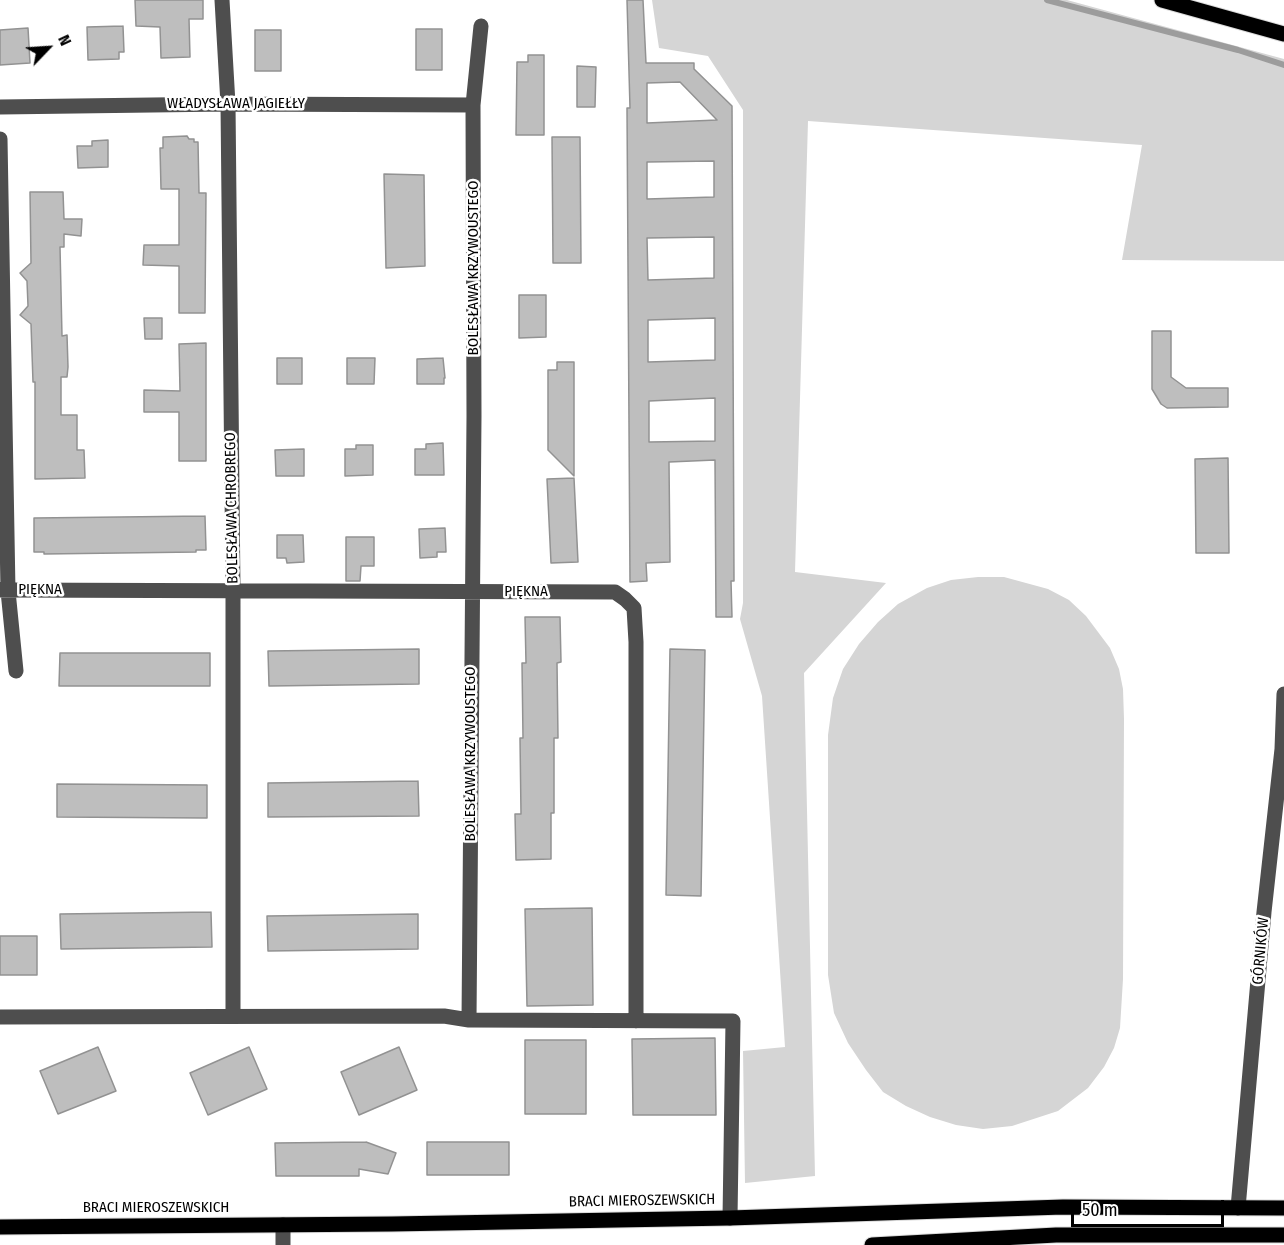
<!DOCTYPE html>
<meta charset="utf-8">
<style>
body{margin:0}
#map{position:relative;width:1284px;height:1245px;overflow:hidden;background:#fff;font-family:"Fira Sans Condensed",sans-serif}
canvas{display:block}
.north{position:absolute;left:18px;top:18px;width:60px;height:60px;-webkit-text-stroke:4px #fff;paint-order:stroke;rotate:65deg;font-size:16px;font-weight:700;line-height:24px;text-align:center;color:#000}
.north::after{content:'';display:block;margin:auto;width:21px;height:27px;background:#000;clip-path:polygon(50% 0,100% 100%,50% 72%,0 100%)}
.scale{position:absolute;left:1071px;top:1200px;width:153px;height:27px;box-sizing:border-box;border:3px solid #000;border-top:0;padding-left:8px;font-size:18px;line-height:21px;white-space:nowrap;color:#000;-webkit-text-stroke:4px #fff;paint-order:stroke}
</style>
<div id="map">
<canvas width="1284" height="1245"></canvas>
<div class="north">N</div>
<div class="scale">50 m</div>
</div>
<script>
const g = document.querySelector('canvas').getContext('2d');
g.lineJoin = 'round';
function fillPath(path, color) {
  g.fillStyle = color;
  g.fill(path, 'evenodd');
}
function shape(rows) {
  const path = new Path2D();
  for (const r of rows) {
    path.moveTo(r[0], r[1]);
    for (let i = 2; i < r.length; i += 2) path.lineTo(r[i], r[i + 1]);
  }
  return path;
}
function trace(path, color, width, dash) {
  g.strokeStyle = color;
  g.lineWidth = width;
  g.lineCap = dash ? 'butt' : 'round';
  g.setLineDash(dash || []);
  g.stroke(path);
}
function write(font, color, halo, rows, align = 'center') {
  g.font = font + ' "Fira Sans Condensed",sans-serif';
  g.lineWidth = 5;
  g.setLineDash([]);
  g.textBaseline = 'middle';
  g.strokeStyle = halo;
  g.fillStyle = color;
  for (const [text, x, y, turn = 0] of rows) {
    g.save();
    g.translate(x, y);
    g.rotate((+turn || 0) * Math.PI / 180);
    g.textAlign = isNaN(turn) ? turn : align;
    if (halo) g.strokeText(text, 0, 0);
    g.fillText(text, 0, 0);
    g.restore();
  }
}
fillPath(shape([
 [652,0,1067,0,1284,59,1284,261,1122,260,1142,145,808,121,795,572,886,583,804,673,815,1176,745,1183,743,1051,785,1047,762,696,740,619,743,603,743,110,708,56,659,48],
 [978,577,1004,577,1048,589,1069,600,1086,616,1110,648,1119,669,1123,689,1124,719,1123,979,1120,1028,1114,1048,1104,1067,1088,1088,1058,1111,1012,1126,983,1129,956,1125,930,1117,906,1106,883,1092,866,1070,848,1043,834,1013,828,975,828,735,833,698,843,669,859,644,878,622,898,604,927,588,951,580]
]), '#d5d5d5');
trace(shape([
 [1047,0,1238,50,1284,65]
]), '#9c9c9c', 6);
const building = shape([
 [135,0,203,0,203,19,189,19,190,57,161,58,160,27,136,26,135,0],
 [627,0,643,0,646,63,694,63,694,69,732,106,734,581,731,581,732,617,716,617,715,460,669,462,670,562,646,563,647,581,630,582,627,108,630,108,627,0],
 [680,82,717,120,647,123,647,83,680,82],
 [714,161,714,197,647,199,647,162,714,161],
 [714,237,714,278,648,280,647,238,714,237],
 [715,318,715,360,648,362,648,320,715,318],
 [715,398,715,441,649,442,649,401,715,398],
 [123,26,124,52,119,52,119,59,88,60,87,27,123,26],
 [28,28,30,63,0,65,0,30,28,28],
 [416,29,442,29,442,70,416,70,416,29],
 [255,30,281,30,281,71,255,71,255,30],
 [528,55,544,55,544,135,516,135,517,62,528,62,528,55],
 [577,66,596,67,595,107,577,107,577,66],
 [187,136,189,139,194,139,194,142,198,142,199,193,206,193,205,313,179,313,179,266,143,265,144,245,179,245,179,189,161,189,160,148,163,148,163,137,187,136],
 [552,137,580,137,581,263,553,263,552,137],
 [108,140,108,167,78,168,77,146,92,146,92,141,108,140],
 [384,174,424,175,425,266,386,268,384,174],
 [30,192,63,192,64,219,82,219,81,236,64,234,64,247,60,247,62,336,67,335,68,367,67,377,61,377,61,415,77,415,77,450,84,450,85,478,35,479,35,382,33,382,31,324,20,315,28,306,27,281,20,273,31,263,30,192],
 [519,295,546,295,546,337,519,338,519,295],
 [144,318,162,318,162,339,145,339,144,318],
 [1152,331,1171,331,1171,377,1186,388,1228,388,1228,407,1167,408,1161,404,1152,389,1152,331],
 [206,343,206,461,179,461,179,412,144,412,144,390,180,391,179,344,206,343],
 [277,358,302,358,302,384,277,384,277,358],
 [347,358,375,358,374,384,347,384,347,358],
 [443,358,445,378,444,378,444,384,417,384,417,359,443,358],
 [557,362,574,362,574,476,548,450,548,370,557,370,557,362],
 [443,443,444,475,415,475,415,449,426,449,426,444,443,443],
 [356,445,373,445,373,475,345,476,345,449,356,449,356,445],
 [304,449,304,476,276,476,275,450,304,449],
 [1228,458,1229,553,1196,553,1195,459,1228,458],
 [574,478,578,562,551,563,547,479,574,478],
 [205,516,206,550,196,550,196,552,44,554,44,552,34,552,34,518,205,516],
 [445,528,446,552,437,552,437,557,420,558,419,529,445,528],
 [277,535,303,535,304,562,287,563,286,558,277,558,277,535],
 [346,537,374,537,374,566,361,566,360,581,346,581,346,537],
 [525,617,560,617,561,662,557,663,558,738,554,738,554,813,551,813,551,859,516,860,515,814,521,814,520,738,523,738,522,663,526,663,525,617],
 [419,649,419,684,269,686,268,651,419,649],
 [670,649,705,650,701,896,666,895,670,649],
 [60,653,210,653,210,686,59,686,60,653],
 [418,781,419,816,268,817,268,783,418,781],
 [57,784,207,785,207,818,57,817,57,784],
 [592,908,593,1005,527,1006,525,909,592,908],
 [211,912,212,947,61,949,60,914,211,912],
 [418,914,418,949,268,951,267,916,418,914],
 [0,936,37,936,37,975,0,975,0,936],
 [715,1038,716,1115,633,1115,632,1039,715,1038],
 [525,1040,586,1040,586,1114,525,1114,525,1040],
 [98,1047,116,1091,58,1114,40,1071,98,1047],
 [249,1047,267,1089,208,1115,190,1073,249,1047],
 [399,1047,417,1090,359,1115,341,1072,399,1047],
 [366,1142,396,1153,388,1174,359,1169,359,1176,276,1176,275,1143,366,1142],
 [427,1142,509,1142,509,1175,427,1175,427,1142]
]);
fillPath(building, '#bebebe');
trace(building, '#929292', 1.5);
const major = shape([
 [1162,0,1284,34],
 [0,1227,392,1224,730,1218,1063,1207,1284,1208],
 [872,1245,1056,1235,1284,1235]
]);
trace(major, '#dbdbdb', 17);
trace(shape([
 [222,0,228,104,233,590,233,1016],
 [481,26,473,105,474,416,469,1020,733,1021,730,1218],
 [0,107,228,104,473,105],
 [0,139,8,591,16,671],
 [0,590,615,592,625,599,634,608,636,642,636,1021],
 [0,1017,444,1016,469,1020],
 [1238,1208,1264,912,1282,749,1284,694],
 [283,1245,283,1225]
]), '#4e4e4e', 15);
trace(major, '#000', 15);
write('15px', '#000', '#fff', [
 ["WŁADYSŁAWA JAGIEŁŁY",236,104],
 ["BOLESŁAWA KRZYWOUSTEGO",474,268,-90],
 ["BOLESŁAWA CHROBREGO",232,508,-91],
 ["PIĘKNA",40,590],
 ["PIĘKNA",526,592],
 ["BOLESŁAWA KRZYWOUSTEGO",471,754,-90],
 ["GÓRNIKÓW",1261,951,-85],
 ["BRACI MIEROSZEWSKICH",642,1201,-1],
 ["BRACI MIEROSZEWSKICH",156,1208]
]);
</script>
